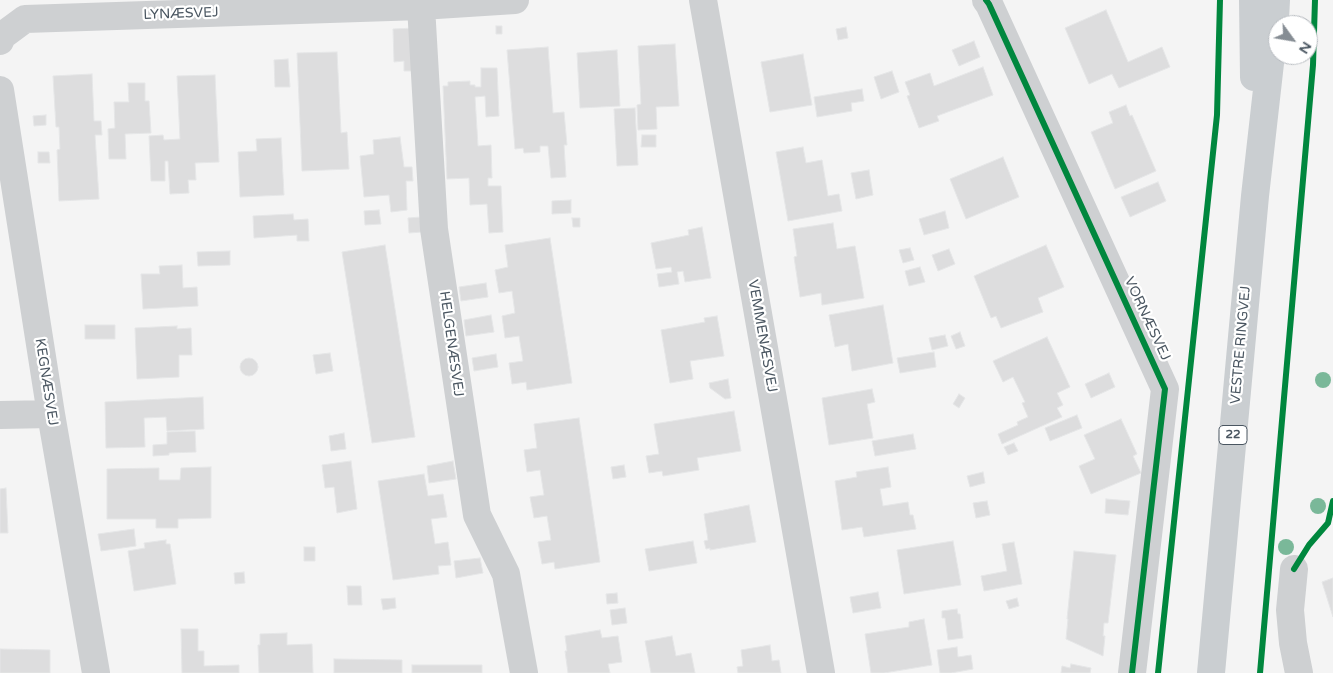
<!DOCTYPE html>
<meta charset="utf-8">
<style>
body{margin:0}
#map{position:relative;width:1333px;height:673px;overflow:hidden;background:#f4f4f4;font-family:"Varela Round",sans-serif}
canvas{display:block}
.north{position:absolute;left:1268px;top:15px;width:50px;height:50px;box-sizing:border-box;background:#fff;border:1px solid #b7bbc0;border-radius:50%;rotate:122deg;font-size:14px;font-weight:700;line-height:20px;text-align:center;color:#4a5661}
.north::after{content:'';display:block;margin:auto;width:18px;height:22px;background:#868d94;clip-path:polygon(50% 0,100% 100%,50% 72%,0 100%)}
</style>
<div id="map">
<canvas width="1333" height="673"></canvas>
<div class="north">N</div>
</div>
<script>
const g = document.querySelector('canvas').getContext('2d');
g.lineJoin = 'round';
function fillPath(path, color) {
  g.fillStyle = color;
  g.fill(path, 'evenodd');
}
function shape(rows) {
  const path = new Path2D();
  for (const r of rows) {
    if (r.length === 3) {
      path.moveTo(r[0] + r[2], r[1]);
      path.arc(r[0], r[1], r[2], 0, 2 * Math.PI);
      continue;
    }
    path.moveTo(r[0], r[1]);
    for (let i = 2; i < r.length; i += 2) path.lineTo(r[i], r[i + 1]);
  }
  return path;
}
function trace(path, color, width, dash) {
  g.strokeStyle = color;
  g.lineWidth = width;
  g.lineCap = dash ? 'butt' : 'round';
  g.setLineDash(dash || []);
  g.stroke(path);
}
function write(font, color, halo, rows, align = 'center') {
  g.font = font + ' "Varela Round",sans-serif';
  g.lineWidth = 4.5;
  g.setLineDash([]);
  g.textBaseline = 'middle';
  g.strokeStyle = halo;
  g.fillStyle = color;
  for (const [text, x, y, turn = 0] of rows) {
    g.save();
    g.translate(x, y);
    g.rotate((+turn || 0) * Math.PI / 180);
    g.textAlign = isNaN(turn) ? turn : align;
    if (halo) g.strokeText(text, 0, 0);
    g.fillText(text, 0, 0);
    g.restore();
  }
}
const building = shape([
 [1106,10,1128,62,1162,47,1170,67,1119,88,1112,74,1089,84,1065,28,1106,10],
 [496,26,502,26,502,34,496,34,496,26],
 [846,27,848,38,838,40,836,29,846,27],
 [415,28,417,71,404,71,404,61,394,62,393,29,415,28],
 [974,41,980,57,959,66,952,50,974,41],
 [675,44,679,106,656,107,657,129,638,130,637,105,641,104,638,46,675,44],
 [548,47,553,113,564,112,567,145,564,145,566,177,551,178,548,146,540,146,540,152,524,153,523,148,515,149,507,50,548,47],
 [617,50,620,106,580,108,577,53,617,50],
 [337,52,341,133,347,132,349,169,302,171,297,53,337,52],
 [803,54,812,105,770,112,761,62,803,54],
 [288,59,290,87,275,87,274,60,288,59],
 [983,67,993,95,937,116,939,121,919,128,907,96,910,95,905,82,930,73,934,86,983,67],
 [481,68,497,68,499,116,486,117,485,96,475,97,478,146,491,145,492,178,488,178,488,186,501,186,503,232,489,233,487,204,470,205,469,178,447,179,443,86,448,86,448,82,470,81,470,85,475,85,475,87,481,87,481,68],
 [892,71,899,92,881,99,874,77,892,71],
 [92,74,94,121,101,121,102,135,95,135,99,199,59,201,57,150,60,149,59,127,56,127,53,76,92,74],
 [215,75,219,162,195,163,196,180,188,180,189,193,170,194,168,161,165,161,165,181,151,181,149,136,163,135,164,140,180,139,177,76,215,75],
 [128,83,145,83,145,101,149,101,151,133,125,134,126,159,109,159,108,129,115,128,114,102,129,102,128,83],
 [862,89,864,101,851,103,852,111,817,117,814,97,862,89],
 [1126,105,1130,116,1132,115,1156,171,1115,189,1091,132,1113,123,1109,112,1126,105],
 [635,108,638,165,617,166,614,109,635,108],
 [46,115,46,125,34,126,33,116,46,115],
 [642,135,656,135,656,147,641,147,642,135],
 [400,137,404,167,412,167,413,181,406,181,407,210,391,212,389,195,364,197,360,156,374,154,373,140,400,137],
 [281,138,284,195,240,197,238,152,257,151,256,139,281,138],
 [803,147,806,163,822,160,828,196,839,194,842,211,788,221,776,152,803,147],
 [38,152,49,152,50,163,38,163,38,152],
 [1003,157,1019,197,966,219,950,179,1003,157],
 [869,170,873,195,856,199,851,173,869,170],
 [1158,182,1166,201,1130,217,1121,197,1158,182],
 [571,200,571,213,552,214,552,201,571,200],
 [379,210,381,224,365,225,364,211,379,210],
 [945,211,949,228,924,235,919,219,945,211],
 [293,214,294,220,308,219,309,241,297,241,297,235,254,238,253,216,293,214],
 [421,217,422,232,409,233,408,218,421,217],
 [572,218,580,218,580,227,573,227,572,218],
 [833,223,837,249,855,246,864,298,822,305,821,293,800,297,794,257,797,256,793,229,833,223],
 [702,227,711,278,685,282,683,271,677,272,679,284,659,287,657,274,672,272,671,267,656,269,651,243,689,235,688,230,702,227],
 [550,238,572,383,527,390,526,382,512,384,509,363,523,361,519,336,505,338,502,316,515,313,512,291,499,293,495,270,508,267,505,245,550,238],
 [385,245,415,437,372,443,342,252,385,245],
 [1046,245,1064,287,1038,298,1043,312,1001,328,996,316,991,318,974,276,1046,245],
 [910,248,914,260,903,263,899,250,910,248],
 [949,249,955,264,938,271,932,255,949,249],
 [230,251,230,265,198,266,197,252,230,251],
 [182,265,183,288,197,287,198,306,143,309,141,274,160,274,159,266,182,265],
 [920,267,925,282,909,286,905,271,920,267],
 [486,283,488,297,461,301,459,287,486,283],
 [883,305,893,363,852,371,848,344,835,347,829,315,883,305],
 [491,315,494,332,466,336,464,320,491,315],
 [717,316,724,356,690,361,693,379,670,383,661,330,705,322,704,318,717,316],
 [85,325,115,325,115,339,85,339,85,325],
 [177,326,177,329,191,328,192,355,179,355,179,377,137,379,135,328,177,326],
 [960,332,965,346,956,349,951,336,960,332],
 [945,335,948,346,932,350,929,338,945,335],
 [1047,337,1070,387,1057,393,1063,405,1057,408,1062,417,1002,444,998,434,1018,425,1017,422,1028,417,1022,403,1025,402,1013,377,1003,382,993,361,1047,337],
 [934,352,936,367,900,373,897,358,934,352],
 [330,353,333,371,316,374,313,355,330,353],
 [496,354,498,367,474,371,472,358,496,354],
 [249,367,9],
 [1109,373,1115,387,1091,398,1085,384,1109,373],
 [728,379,731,398,725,399,710,388,709,383,728,379],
 [872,389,875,402,867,404,873,438,829,445,822,398,872,389],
 [959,394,965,398,959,408,953,404,959,394],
 [203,397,204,429,167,431,166,417,144,418,145,447,106,448,105,402,203,397],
 [734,411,741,451,697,458,699,470,663,476,662,471,649,473,646,456,659,454,654,424,734,411],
 [1077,415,1082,428,1050,441,1045,428,1077,415],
 [579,418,600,562,555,569,554,562,542,564,538,542,551,540,547,516,534,518,530,497,544,495,540,470,527,472,524,450,537,448,534,424,579,418],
 [1121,419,1137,454,1133,456,1141,473,1091,494,1079,466,1095,459,1084,435,1121,419],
 [195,431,196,452,169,453,169,455,153,456,153,445,167,444,167,432,195,431],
 [344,433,346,449,331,451,329,436,344,433],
 [913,434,916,449,875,456,872,441,913,434],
 [1014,443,1018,451,1008,455,1004,447,1014,443],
 [351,461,357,509,337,513,334,487,325,488,322,465,351,461],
 [453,461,456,479,429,483,427,466,453,461],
 [624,465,626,477,613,479,611,467,624,465],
 [211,467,211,518,178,519,178,528,156,528,156,519,107,519,107,469,159,468,159,480,180,480,181,468,211,467],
 [888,467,891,487,880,489,883,506,908,502,910,515,913,515,916,529,864,537,862,527,842,530,835,481,857,477,856,472,888,467],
 [983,472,985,483,970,487,967,476,983,472],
 [424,474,428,496,443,494,447,517,431,519,435,544,448,542,451,565,438,566,439,574,393,580,378,481,424,474],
 [6,488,8,533,0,533,0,489,6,488],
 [1106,499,1130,501,1128,515,1105,513,1106,499],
 [987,501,990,515,976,518,973,503,987,501],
 [749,505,756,542,710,550,710,548,706,549,704,541,708,540,704,514,749,505],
 [134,529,136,546,101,551,98,534,134,529],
 [166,540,166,544,170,544,176,584,134,591,128,551,145,548,144,543,166,540],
 [693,541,697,563,649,571,645,549,693,541],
 [953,541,961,585,904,594,897,550,953,541],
 [1014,542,1022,584,984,591,981,576,1007,571,1002,544,1014,542],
 [304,547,315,547,315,561,304,561,304,547],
 [1074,551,1116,555,1108,623,1104,623,1103,636,1105,636,1103,656,1066,639,1068,619,1067,619,1074,551],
 [480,558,483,573,456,578,454,561,480,558],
 [244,572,245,583,235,584,234,573,244,572],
 [1333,578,1333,617,1322,582,1333,578],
 [347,586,361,586,362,605,348,605,347,586],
 [878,592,881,608,853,613,850,597,878,592],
 [617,593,618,603,607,604,606,594,617,593],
 [395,598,396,608,383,610,381,599,395,598],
 [1017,598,1019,606,1009,609,1006,601,1017,598],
 [625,608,627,623,612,625,610,610,625,608],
 [957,609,958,614,960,614,963,638,948,640,945,618,942,618,942,611,957,609],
 [924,619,932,665,884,673,871,673,865,634,909,627,909,622,924,619],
 [181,629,198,629,198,651,204,651,204,666,239,665,239,673,182,673,181,629],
 [600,630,602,638,618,636,622,662,608,664,610,673,568,673,565,651,567,651,565,636,600,630],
 [287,633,287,645,312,644,313,673,259,673,258,645,260,645,260,634,287,633],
 [672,636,676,656,691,653,695,673,651,673,645,641,672,636],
 [770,645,772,661,779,660,781,673,738,673,737,667,743,666,741,650,770,645],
 [957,647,958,657,971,655,973,669,951,673,940,673,937,650,957,647],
 [0,649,50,650,50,673,0,673,0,649],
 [334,659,402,660,402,673,334,673,334,659],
 [1071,664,1091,668,1090,673,1061,673,1062,666,1070,668,1071,664],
 [412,665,482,665,482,673,412,673,412,665]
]);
fillPath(building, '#ddddde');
trace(building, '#e5e6e7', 1);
trace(shape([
 [703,0,821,673],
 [986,0,989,4,1165,389,1132,673],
 [421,6,434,229,477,515,506,574,524,673],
 [0,41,2,36,25,19,421,6,515,0],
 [0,90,51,414,96,673],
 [0,415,51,414],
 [1294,569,1290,610,1293,643,1299,673]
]), '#ced0d2', 28);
trace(shape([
 [1253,0,1254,77],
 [1211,673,1255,196,1275,19,1276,0]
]), '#caced1', 28);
trace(shape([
 [986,0,989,4,1165,389,1132,673],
 [1294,569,1309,545,1328,523,1333,501],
 [1158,673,1217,115,1220,0],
 [1260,673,1313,65,1315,0]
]), '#00873e', 6);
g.fillStyle = '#7ab899';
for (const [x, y] of [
 [1323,380],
 [1318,506],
 [1286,547]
]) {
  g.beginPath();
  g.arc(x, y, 8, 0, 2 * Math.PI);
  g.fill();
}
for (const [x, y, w] of [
 [1233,435,28]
]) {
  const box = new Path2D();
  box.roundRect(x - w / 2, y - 9.5, w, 19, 4);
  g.fillStyle = '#fff';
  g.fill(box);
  trace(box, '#4a5661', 1);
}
write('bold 12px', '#4a5661', null, [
 ["22",1233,435]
]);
write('14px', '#4a5661', '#fff', [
 ["LYNÆSVEJ",181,14,-2],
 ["VORNÆSVEJ",1147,319,65],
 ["VEMMENÆSVEJ",762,336,80],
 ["HELGENÆSVEJ",451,344,82],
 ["VESTRE RINGVEJ",1241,345,-85],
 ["KEGNÆSVEJ",46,382,81]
]);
</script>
